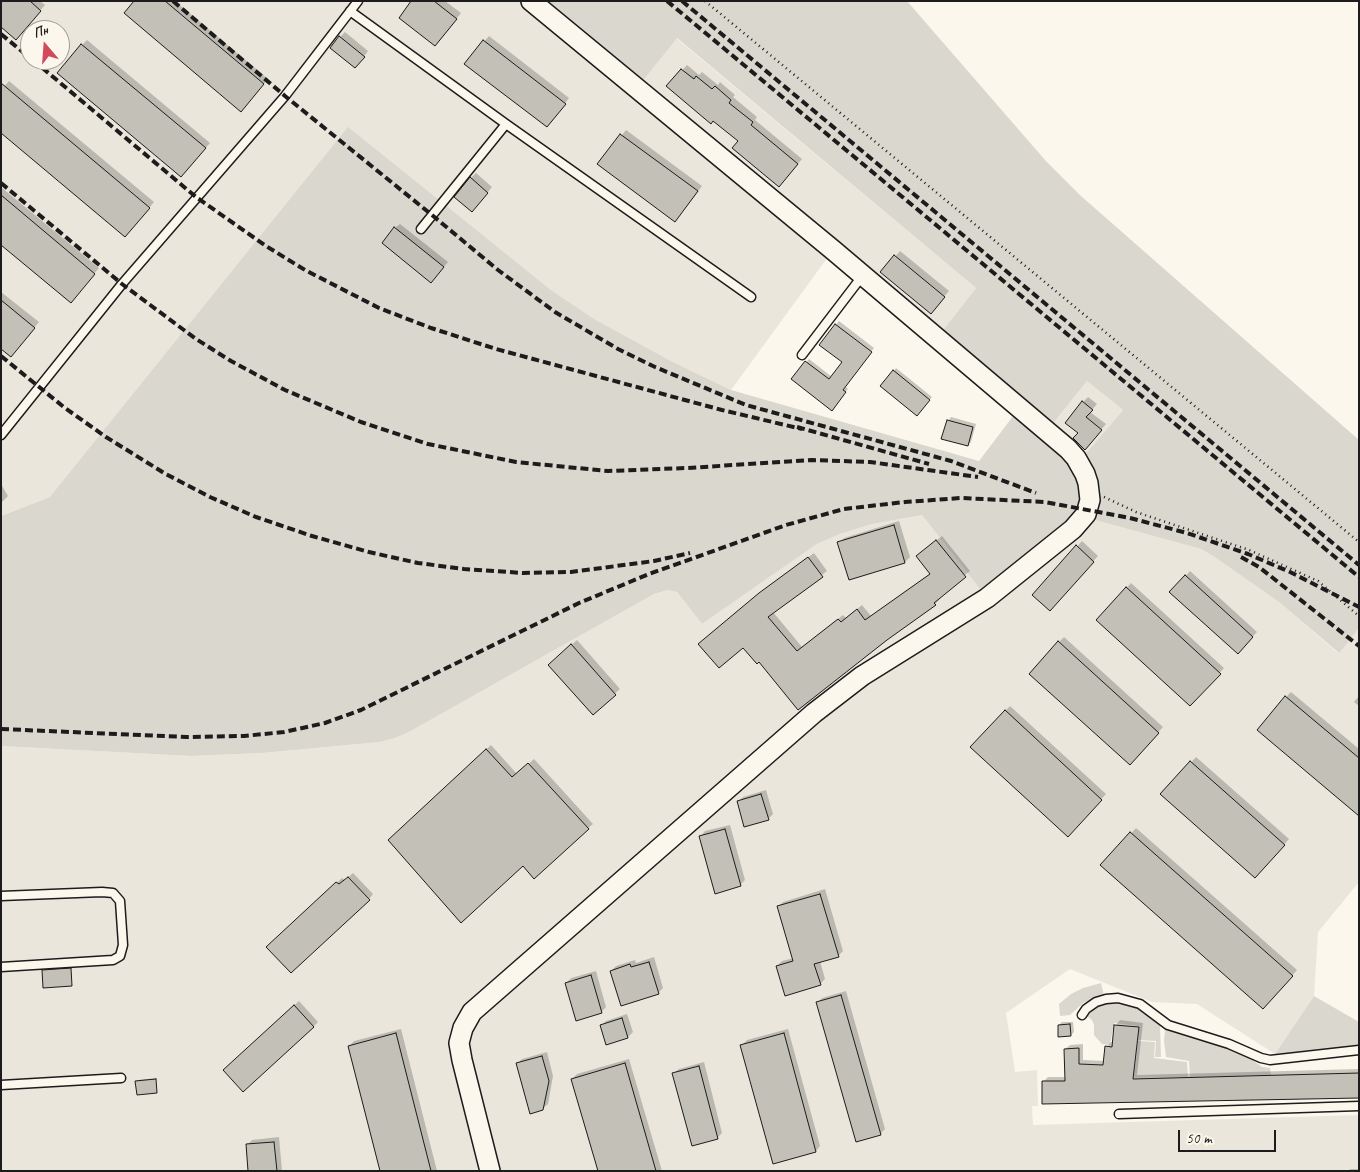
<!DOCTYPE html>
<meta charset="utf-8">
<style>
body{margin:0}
#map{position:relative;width:1360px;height:1172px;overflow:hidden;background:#fbf7ec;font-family:Caveat,sans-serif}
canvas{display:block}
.frame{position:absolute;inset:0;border:2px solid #1c1c1c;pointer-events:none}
.north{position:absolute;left:20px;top:20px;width:50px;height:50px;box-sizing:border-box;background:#fbf7ec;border:1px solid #a29f99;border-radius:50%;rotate:342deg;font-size:14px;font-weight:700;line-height:20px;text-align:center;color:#1c1c1c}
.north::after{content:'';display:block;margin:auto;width:18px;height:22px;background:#d1495b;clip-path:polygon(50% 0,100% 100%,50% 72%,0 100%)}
.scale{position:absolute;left:1178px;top:1130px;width:98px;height:22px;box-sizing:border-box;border:2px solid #1c1c1c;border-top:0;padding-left:6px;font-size:15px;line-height:18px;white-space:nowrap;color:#1c1c1c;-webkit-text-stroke:4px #fbf7ec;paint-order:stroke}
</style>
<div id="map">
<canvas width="1360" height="1172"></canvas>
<div class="frame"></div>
<div class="north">Пн</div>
<div class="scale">50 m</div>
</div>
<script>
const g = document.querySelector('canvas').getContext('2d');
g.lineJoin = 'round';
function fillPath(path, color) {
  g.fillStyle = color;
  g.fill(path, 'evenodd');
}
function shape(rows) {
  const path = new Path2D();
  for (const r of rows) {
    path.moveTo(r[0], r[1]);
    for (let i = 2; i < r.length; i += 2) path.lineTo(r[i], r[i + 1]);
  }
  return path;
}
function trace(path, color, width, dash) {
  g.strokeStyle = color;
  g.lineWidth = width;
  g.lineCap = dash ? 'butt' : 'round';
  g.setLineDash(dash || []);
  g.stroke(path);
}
fillPath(shape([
 [1,1,532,1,676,38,976,288,937,338,833,250,731,390,671,361,596,320,551,290,479,233,50,497,1,516],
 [30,30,60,30,60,60,30,60],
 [1087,381,1123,410,1079,463,1047,431],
 [922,515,987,598,1084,517,1201,549,1213,556,1279,602,1338,653,1359,628,1359,882,1318,932,1314,996,1275,1054,1197,1004,1152,1002,1070,969,1006,1013,1015,1072,1037,1070,1038,1106,1032,1106,1033,1125,1359,1115,1359,1171,1,1171,1,746,191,756,262,753,380,742,395,738,409,732,654,594,668,590,677,592,702,624,817,544,840,534,872,524]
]), '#eae6dc');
fillPath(shape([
 [532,1,907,1,1045,160,1081,196,1359,440,1359,628,1339,653,1279,602,1213,556,1201,549,1084,517,987,598,922,515,872,524,840,534,817,544,702,624,677,592,668,590,654,594,409,732,395,738,380,742,262,753,191,756,1,746,1,516,50,497,348,127,551,290,596,320,671,361,731,390,979,461,1020,407,937,338,976,288,677,38,636,89],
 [1087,381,1123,410,1079,462,1047,431],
 [1101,983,1104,995,1083,1003,1070,1015,1060,1016,1059,1004,1071,994,1083,988],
 [1314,996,1359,1022,1359,1050,1273,1060,1275,1054],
 [1117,1001,1137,1007,1156,1020,1160,1025,1161,1057,1155,1057,1156,1041,1138,1040,1139,1026,1114,1023,1110,1045,1102,1044,1094,1035,1094,1025,1092,1020,1087,1016,1095,1008,1106,1003],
 [1167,1028,1225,1046,1245,1055,1262,1067,1270,1068,1271,1075,1190,1077,1189,1061,1166,1057,1164,1041,1165,1029],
 [1138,1041,1155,1042,1154,1058,1187,1062,1188,1077,1122,1078,1123,1067,1135,1068]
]), '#dad7ce');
fillPath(shape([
 [1,1,40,1,45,5,21,33],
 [135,1,175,1,268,79,246,105],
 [413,1,445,1,461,13,440,40],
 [345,32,368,51,360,62,340,37],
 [489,36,569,98,552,121,466,63],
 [87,40,210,143,186,171,82,45],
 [687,65,699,75,702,72,718,85,720,82,735,95,733,97,757,117,755,120,802,159,784,180,740,141,668,86],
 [9,81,154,202,130,231,1,90],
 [626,130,702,186,680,215,599,164],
 [476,173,492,187,477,206,471,178],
 [1,187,99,268,75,296,1,243],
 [400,224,448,262,436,276,395,228],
 [900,251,949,291,935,307,882,272],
 [1,292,39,322,15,350,1,347],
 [839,321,874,348,845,386,848,389,835,406,793,379,809,359,832,377,843,362,820,345],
 [896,368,932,397,920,412,894,371],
 [1088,397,1097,404,1090,412,1106,424,1090,443,1080,433,1083,402],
 [951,417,976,424,971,442,968,445,948,421],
 [1,484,8,496,1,503],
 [899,521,910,557,905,562,850,579,839,543,844,538],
 [942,536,970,571,938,597,940,599,935,604,886,639,759,660,744,646,705,639,766,588,814,553,827,571,773,612,802,647,843,615,846,618,862,605,871,616,931,573,922,552],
 [1082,541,1098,556,1055,604,1034,595],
 [1190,571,1257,632,1238,652,1171,592],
 [1131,583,1224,668,1190,705,1097,620],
 [1064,637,1163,727,1135,758,1059,642],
 [577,640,620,689,593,713,554,660],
 [1291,692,1359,749,1359,814,1286,697],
 [1359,696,1359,706,1354,702],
 [1010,706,1106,794,1068,835,972,747],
 [491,745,517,774,534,759,593,824,588,828,523,865,389,840],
 [1196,757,1289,839,1260,872,1162,794],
 [766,790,773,814,768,819,738,802,743,797],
 [730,825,745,880,740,885,701,836,705,831],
 [1136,828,1297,970,1268,1003,1102,865],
 [353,873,373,894,369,899,273,942,342,878,345,880],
 [825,889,843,951,838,956,820,961,825,979,820,984,777,966,782,961,794,958,778,907,783,902],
 [654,957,663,988,658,993,611,971,616,966,635,960,636,963],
 [71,968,71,985,43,971,44,969],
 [596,971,606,1007,601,1012,566,983,571,978],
 [846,991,885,1129,880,1134,817,1003,822,998],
 [299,1001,318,1022,313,1027,229,1066],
 [627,1014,633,1032,628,1037,607,1043,601,1026,606,1021],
 [1120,1020,1143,1023,1137,1075,1359,1069,1359,1096,1043,1082,1048,1077,1066,1077,1065,1049,1070,1045,1083,1044,1083,1060,1105,1061,1107,1047,1111,1042,1114,1042,1116,1025],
 [1062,1022,1073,1022,1074,1032,1071,1035,1059,1025],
 [401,1029,437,1171,382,1171,349,1046,354,1041],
 [788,1029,820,1146,816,1151,742,1045,747,1040],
 [547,1052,553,1076,548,1104,542,1109,517,1064,522,1059],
 [629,1059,662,1171,592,1171,599,1169,572,1079,577,1074],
 [704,1062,722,1133,717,1138,674,1073,679,1069],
 [156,1078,156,1092,137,1081,138,1080],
 [279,1137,282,1171,250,1171,247,1145,252,1140],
 [1350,1169,1359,1169,1359,1171,1349,1171]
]), '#0003');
const building = shape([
 [1,1,30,1,41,11,16,40,1,27,1,1],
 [134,1,165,1,264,84,241,112,124,13,134,1],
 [411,1,434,1,457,19,435,46,399,18,411,1],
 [339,36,365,57,355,68,330,48,339,36],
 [483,40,566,104,547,127,464,64,483,40],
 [81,44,206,148,181,177,57,73,81,44],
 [681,69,694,79,696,76,712,89,715,86,731,100,729,103,753,122,751,125,798,164,779,187,732,148,738,141,713,121,711,124,666,86,681,69],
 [1,83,150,208,125,237,1,133,1,83],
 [620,134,698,191,675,222,597,164,620,134],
 [470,177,488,193,472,212,454,197,470,177],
 [1,195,95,274,71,303,1,245,1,195],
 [394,227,444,267,431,283,382,243,394,227],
 [894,255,945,297,931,314,880,272,894,255],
 [1,300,35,328,11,357,1,349,1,300],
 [835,324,872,352,843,390,846,392,832,411,791,379,805,361,829,379,842,362,819,345,835,324],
 [893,370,930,400,917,416,880,386,893,370],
 [1082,401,1093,410,1086,417,1102,430,1085,450,1073,438,1078,433,1065,423,1082,401],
 [947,420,973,427,968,446,941,439,947,420],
 [894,525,905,563,849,580,837,542,894,525],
 [936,540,966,577,934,603,936,605,887,640,798,710,759,662,757,664,743,648,719,668,698,644,759,593,808,557,823,577,768,617,797,651,838,619,841,622,857,609,865,620,930,574,916,556,936,540],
 [1076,545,1094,562,1050,611,1032,595,1076,545],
 [1185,575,1253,637,1238,654,1169,592,1185,575],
 [1126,587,1221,674,1190,706,1096,620,1126,587],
 [1058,641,1159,733,1130,765,1029,674,1058,641],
 [571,644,616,695,593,715,548,665,571,644],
 [1285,696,1359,758,1359,816,1257,730,1285,696],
 [1005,710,1102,800,1068,837,970,747,1005,710],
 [486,749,512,777,528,763,589,829,534,879,523,866,461,923,388,840,486,749],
 [1190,761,1285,845,1255,878,1160,794,1190,761],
 [761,794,769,820,744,827,737,801,761,794],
 [725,829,741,886,715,894,699,836,725,829],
 [1130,832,1293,976,1263,1009,1100,865,1130,832],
 [348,877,370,900,291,973,266,947,336,882,339,884,348,877],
 [820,894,839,957,814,964,821,985,785,996,776,966,793,961,777,906,820,894],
 [649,962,659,994,621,1006,610,971,630,964,631,967,649,962],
 [71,968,72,986,43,988,42,970,71,968],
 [591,975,602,1013,576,1021,565,983,591,975],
 [841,995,881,1135,856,1142,816,1002,841,995],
 [294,1005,314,1027,243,1092,223,1070,294,1005],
 [622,1018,628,1038,606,1045,600,1025,622,1018],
 [1070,1024,1071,1036,1058,1037,1058,1025,1070,1024],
 [1114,1025,1139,1027,1133,1079,1359,1073,1359,1098,1042,1104,1042,1081,1065,1081,1064,1049,1079,1048,1079,1064,1103,1065,1105,1046,1112,1047,1114,1025],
 [396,1033,431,1171,380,1171,348,1046,396,1033],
 [784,1033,816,1152,773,1164,740,1045,784,1033],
 [542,1056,549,1081,543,1110,530,1114,516,1063,542,1056],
 [625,1063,656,1171,598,1171,571,1079,625,1063],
 [699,1066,718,1139,692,1146,672,1073,699,1066],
 [156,1079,157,1093,137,1095,135,1081,156,1079],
 [274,1142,277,1171,248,1171,246,1144,274,1142]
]);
fillPath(building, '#c3c0b8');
trace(building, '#1c1c1c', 1);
const service = shape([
 [350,11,506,124,751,297],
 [421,229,506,124],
 [802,355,863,275],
 [1,435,122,284,285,96,358,1],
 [1,896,102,892,113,893,120,901,123,945,120,956,113,960,1,967],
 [1082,1015,1086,1009,1096,1002,1106,999,1118,998,1140,1004,1168,1025,1229,1044,1261,1058,1270,1060,1359,1050],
 [1,1085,121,1078],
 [1119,1114,1359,1106]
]);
const tertiary = shape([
 [490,1171,462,1060,459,1043,463,1028,472,1012,814,713,862,676,987,598,1073,529,1086,514,1090,500,1088,483,1085,474,1076,458,1068,449,833,250,531,1]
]);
trace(service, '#1c1c1c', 11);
trace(tertiary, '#1c1c1c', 22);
trace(shape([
 [705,1,1359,542],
 [1104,497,1136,512,1249,550,1318,581,1359,616]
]), '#1c1c1c', 2.5, [1, 4]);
trace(service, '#fbf7ec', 8);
trace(tertiary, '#fbf7ec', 19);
trace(shape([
 [173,1,285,96,432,215,498,270,555,312,618,349,655,367,746,405,951,461,1036,493],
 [667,1,1359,577],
 [682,1,1359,565],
 [1,34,30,58],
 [33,60,196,197,266,246,305,270,379,308,431,328,496,349,722,410,802,429],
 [1,183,122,284,196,339,231,361,285,390,361,422,428,444,516,462,608,471,687,468,812,460,870,462,978,477],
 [1,356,65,408,106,437,164,473,210,497,256,517,312,536,369,552,418,563,464,569,523,573,571,572,654,561,690,553],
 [797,427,929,464],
 [1241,557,1259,567,1359,646],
 [1,729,186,737,244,736,284,732,325,723,361,710,579,603,649,574,786,525,844,509,905,502,961,498,1045,502,1130,518,1187,533,1248,554,1290,572,1359,607]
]), '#1c1c1c', 4, [8, 4]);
</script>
